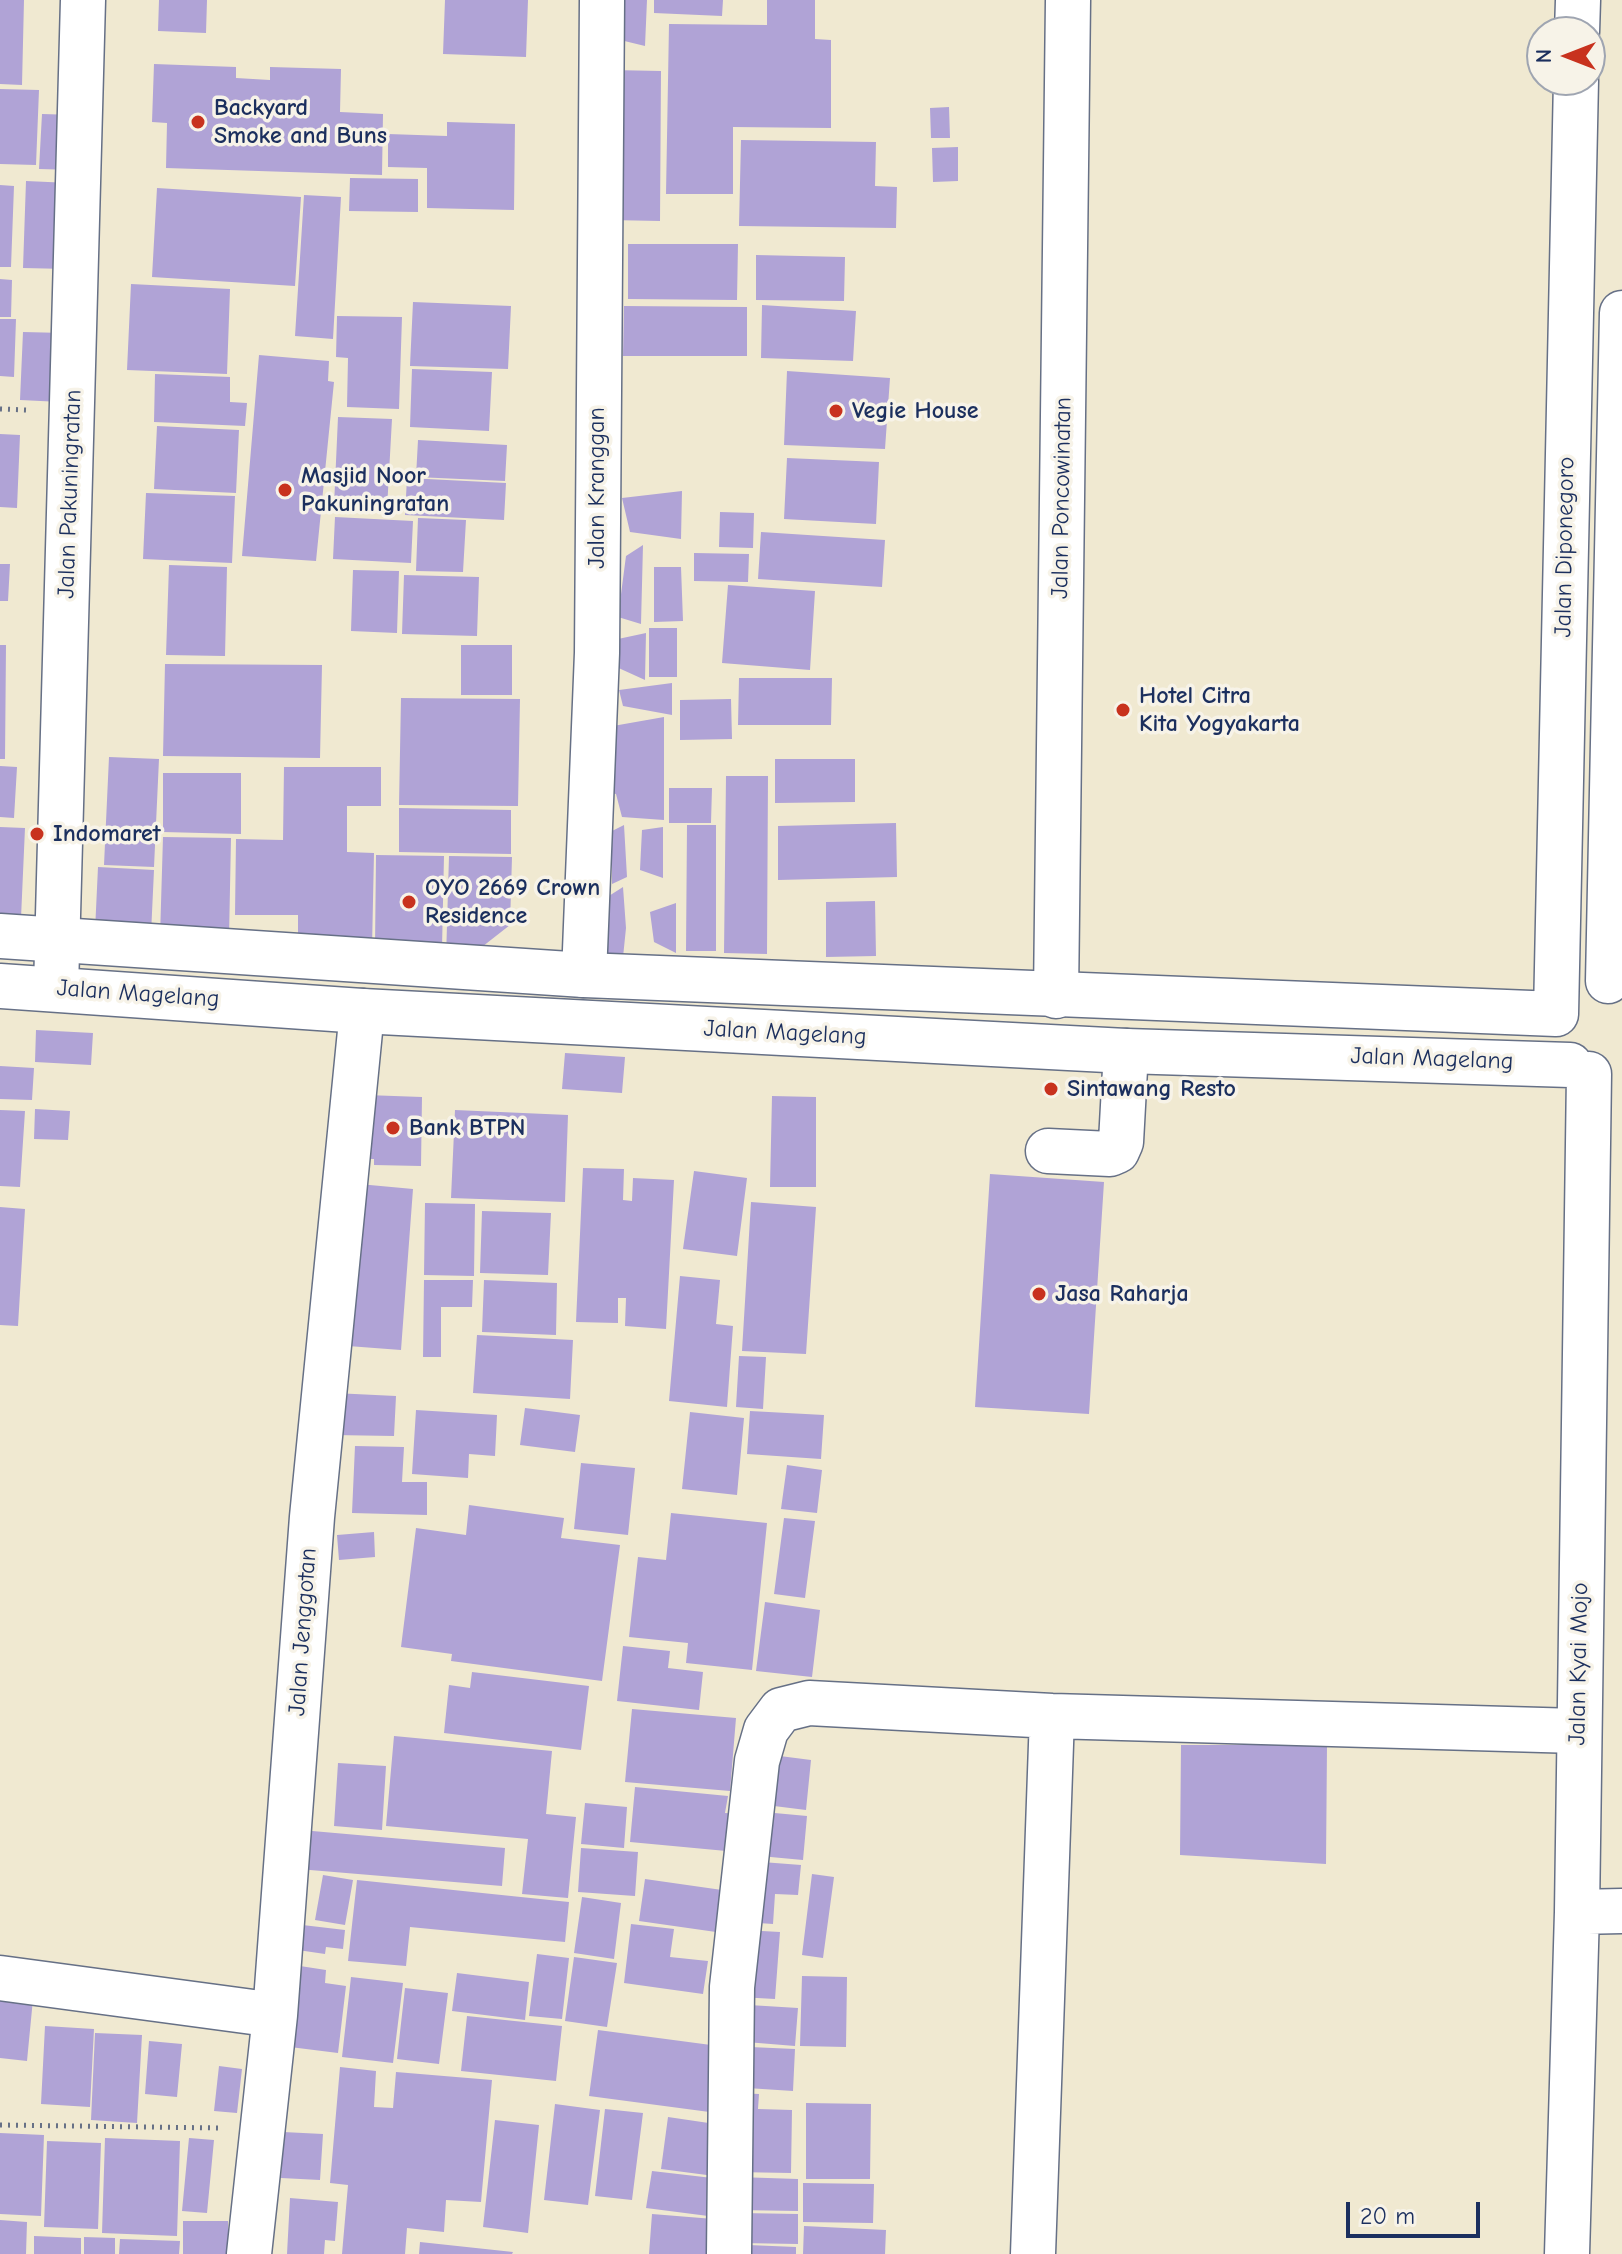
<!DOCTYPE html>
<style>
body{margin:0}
#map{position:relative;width:1622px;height:2254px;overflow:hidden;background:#f0e9d1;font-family:"Comic Neue",sans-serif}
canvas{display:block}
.north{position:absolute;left:1526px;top:16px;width:80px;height:80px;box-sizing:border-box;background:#f7f3e8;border:2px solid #9fa5b1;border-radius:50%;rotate:270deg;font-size:22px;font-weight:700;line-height:32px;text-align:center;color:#1b2f5e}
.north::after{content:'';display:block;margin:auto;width:28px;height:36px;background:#c8321e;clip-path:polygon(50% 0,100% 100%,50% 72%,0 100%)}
.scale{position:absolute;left:1346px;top:2202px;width:134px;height:36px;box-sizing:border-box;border:4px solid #1b2f5e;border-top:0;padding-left:10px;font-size:24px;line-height:28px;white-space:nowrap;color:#1b2f5e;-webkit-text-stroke:6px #f7f3e8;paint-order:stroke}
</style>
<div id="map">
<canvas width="1622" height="2254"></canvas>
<div class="north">N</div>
<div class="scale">20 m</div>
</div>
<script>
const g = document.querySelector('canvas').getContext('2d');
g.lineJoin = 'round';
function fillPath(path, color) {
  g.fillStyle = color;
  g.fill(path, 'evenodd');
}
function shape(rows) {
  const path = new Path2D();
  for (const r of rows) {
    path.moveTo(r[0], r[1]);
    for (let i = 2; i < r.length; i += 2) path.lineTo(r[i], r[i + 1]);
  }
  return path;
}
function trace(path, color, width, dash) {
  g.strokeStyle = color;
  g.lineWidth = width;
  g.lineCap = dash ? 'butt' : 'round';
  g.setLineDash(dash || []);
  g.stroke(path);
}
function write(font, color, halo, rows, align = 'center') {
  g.font = font + ' "Comic Neue",sans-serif';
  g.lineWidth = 7;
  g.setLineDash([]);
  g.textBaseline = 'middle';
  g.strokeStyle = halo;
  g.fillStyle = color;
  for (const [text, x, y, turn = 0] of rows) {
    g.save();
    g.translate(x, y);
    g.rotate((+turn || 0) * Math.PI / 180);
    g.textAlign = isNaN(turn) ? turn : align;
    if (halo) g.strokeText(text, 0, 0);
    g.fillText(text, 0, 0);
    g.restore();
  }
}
fillPath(shape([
 [0,0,24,0,22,85,0,84],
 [159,0,207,0,206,33,158,31],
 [445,0,528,0,526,57,443,54],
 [613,0,647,0,645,46,612,38],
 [654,0,723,0,722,16,654,13],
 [767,0,815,0,815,39,831,40,831,128,733,127,733,194,666,194,669,24,767,25],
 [154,64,236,67,236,78,270,80,270,67,341,69,340,112,383,114,382,175,166,168,167,123,152,122],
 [611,70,661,71,660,221,610,220],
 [0,89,39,90,36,165,0,164],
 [949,107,950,138,931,138,930,108],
 [42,114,76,115,74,170,39,169],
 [447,122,515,124,514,210,427,208,427,168,388,167,388,134,447,136],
 [741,140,876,142,875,186,897,187,896,228,739,226],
 [958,147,958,181,933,182,932,148],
 [350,178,418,179,418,212,349,211],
 [26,181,70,183,67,269,23,268],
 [0,185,14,186,11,267,0,267],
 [157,188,301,197,295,286,152,277],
 [304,195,341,197,333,339,295,336],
 [628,244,738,244,737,300,628,299],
 [756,255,845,257,844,301,756,300],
 [0,279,12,280,11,317,0,317],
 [131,284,230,289,227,374,127,370],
 [413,302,511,306,508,369,410,366],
 [762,305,856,311,853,361,761,358],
 [624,306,747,307,747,356,623,356],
 [337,316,402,317,399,409,347,407,348,358,336,357],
 [0,319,16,319,14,377,0,376],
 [23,332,64,333,61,402,20,400],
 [259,355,329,361,328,381,334,382,316,561,242,556],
 [412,369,492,372,489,431,410,427],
 [787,371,890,378,885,449,784,445],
 [155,374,230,377,230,402,247,403,245,426,154,422],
 [338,417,392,419,387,509,334,506],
 [157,426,239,430,236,493,154,489],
 [0,434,20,435,17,508,0,507],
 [418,440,507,445,505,481,416,477],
 [787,458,879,462,876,524,784,519],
 [407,478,506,483,504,520,405,515],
 [682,491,681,539,630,532,622,498],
 [146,493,235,496,232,563,143,559],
 [720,512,754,513,753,548,719,547],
 [335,517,413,521,411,563,333,559],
 [418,518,466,520,463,572,416,571],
 [761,532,885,540,882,587,758,579],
 [643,545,641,624,618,617,626,556],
 [694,553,749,554,748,582,694,581],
 [0,564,10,564,8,601,0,601],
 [169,565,227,567,225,656,166,655],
 [654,567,681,567,683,621,654,622],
 [353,570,399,571,397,633,351,631],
 [404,575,479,577,477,636,402,634],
 [728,585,815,591,810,670,722,663],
 [649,628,677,628,677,677,649,677],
 [646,633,645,680,612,665,618,639],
 [0,645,6,645,5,759,0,759],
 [461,645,512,645,512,695,461,695],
 [165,664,322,665,320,758,163,756],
 [739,678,832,678,831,725,738,725],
 [672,683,672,715,623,706,619,690],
 [401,698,520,699,518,806,399,805],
 [731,699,732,739,680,740,680,700],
 [664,717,664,820,622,817,616,794,605,792,613,726],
 [109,757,159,759,154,867,104,865],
 [775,759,855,759,855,802,775,803],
 [0,766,17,767,14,818,0,817],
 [284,767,381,767,381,806,347,806,347,852,374,853,372,948,298,946,298,915,235,915,236,839,283,840],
 [163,773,241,773,241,834,163,832],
 [726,776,768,776,767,954,724,953],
 [669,788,712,788,711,823,669,823],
 [399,808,511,810,511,854,399,852],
 [896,823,897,877,778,880,778,826],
 [624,825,627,877,612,884,612,831],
 [687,825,716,825,716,951,686,951],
 [0,827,25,828,21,918,0,917],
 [663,827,663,878,640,870,642,830],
 [163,837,231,838,229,938,160,937],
 [376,855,444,856,442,948,375,947],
 [449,856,512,857,510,925,464,961,446,959],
 [98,867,154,870,151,934,95,931],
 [623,887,626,928,622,967,600,966,601,901],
 [875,901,876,956,826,957,826,902],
 [676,903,676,953,654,942,650,912],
 [36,1030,93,1033,91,1065,35,1062],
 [565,1053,625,1057,622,1093,562,1089],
 [0,1066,34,1068,32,1100,0,1099],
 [366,1095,422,1097,421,1166,374,1165,374,1159,365,1159],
 [772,1096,816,1097,816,1187,770,1187],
 [35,1109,70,1111,68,1140,34,1139],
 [0,1110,25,1111,20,1187,0,1186],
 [455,1110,568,1115,565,1202,451,1198],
 [583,1168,624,1169,623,1200,632,1201,633,1178,674,1180,666,1329,625,1326,626,1298,618,1298,618,1323,576,1322],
 [694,1171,747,1178,737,1256,683,1249],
 [990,1174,1104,1182,1089,1414,975,1407],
 [359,1184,413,1189,401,1350,348,1346],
 [751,1202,816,1207,806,1354,742,1351],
 [425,1203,475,1204,474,1276,424,1275],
 [0,1207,25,1209,18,1326,0,1325],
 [482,1211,551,1213,548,1275,480,1273],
 [680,1276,720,1280,716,1324,733,1326,727,1407,669,1401],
 [424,1280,473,1280,472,1307,441,1307,441,1357,423,1357],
 [484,1280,557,1283,556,1335,482,1332],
 [477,1335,573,1340,570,1399,473,1393],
 [739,1356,766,1357,763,1409,736,1407],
 [334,1393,396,1396,394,1436,333,1435],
 [525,1408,580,1415,575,1452,520,1445],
 [416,1410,497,1415,495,1456,469,1454,468,1478,412,1474],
 [750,1411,824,1415,821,1459,747,1454],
 [690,1412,744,1418,737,1495,682,1489],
 [355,1446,404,1447,402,1482,427,1482,427,1515,352,1513],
 [581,1463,635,1468,628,1535,574,1529],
 [787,1465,822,1470,817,1513,781,1509],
 [469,1505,564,1518,561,1538,620,1545,602,1681,451,1661,452,1654,401,1647,416,1528,466,1535],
 [671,1513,767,1523,752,1670,686,1663,688,1643,629,1637,638,1557,666,1560],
 [784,1518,815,1521,805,1598,774,1594],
 [374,1532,375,1557,339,1560,337,1535],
 [765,1602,820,1610,812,1677,756,1671],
 [623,1646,670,1651,668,1668,703,1672,699,1710,617,1701],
 [472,1672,589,1686,581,1750,444,1733,449,1685,470,1688],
 [632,1709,736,1718,730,1791,625,1782],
 [394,1736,552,1751,546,1814,576,1817,568,1898,522,1894,528,1839,386,1826],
 [1181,1745,1327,1745,1326,1864,1180,1855],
 [772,1755,811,1760,806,1810,766,1805],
 [338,1763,386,1766,382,1830,334,1826],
 [635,1787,728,1796,725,1813,741,1814,737,1852,630,1842],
 [585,1803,627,1807,624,1848,581,1844],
 [753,1811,807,1816,803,1860,749,1855],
 [301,1830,505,1848,502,1886,298,1869],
 [581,1848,638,1852,635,1896,578,1892],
 [749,1861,801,1865,798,1895,775,1894,773,1924,744,1922],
 [812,1874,834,1877,823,1958,802,1955],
 [323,1875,353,1880,345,1925,315,1920],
 [645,1879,729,1891,723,1933,639,1921],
 [357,1880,569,1902,565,1942,410,1927,406,1966,348,1961],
 [582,1897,621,1903,614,1959,574,1953],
 [294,1924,345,1930,343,1949,326,1947,325,1954,291,1949],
 [631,1924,674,1929,670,1957,708,1961,703,1994,624,1983],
 [744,1930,780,1932,775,1999,739,1997],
 [537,1954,569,1958,562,2019,529,2016],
 [574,1957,617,1963,607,2027,565,2021],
 [300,1966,326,1970,325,1983,346,1986,338,2053,290,2047],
 [457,1973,529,1982,525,2020,452,2011],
 [802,1976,847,1977,846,2047,800,2046],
 [351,1977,403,1983,393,2063,342,2057],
 [405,1988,448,1993,439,2064,397,2059],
 [0,1996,33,1999,27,2061,0,2058],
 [749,2005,798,2008,795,2046,746,2042],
 [467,2016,562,2026,556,2081,461,2071],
 [45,2026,94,2029,90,2107,41,2104],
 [598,2030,726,2047,717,2113,589,2096],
 [95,2033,142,2035,137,2123,91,2120],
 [149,2041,182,2044,177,2097,145,2094],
 [750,2047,795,2049,793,2091,747,2088],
 [219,2066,242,2069,237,2113,214,2111],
 [340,2067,376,2071,374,2107,393,2108,396,2072,492,2080,481,2202,446,2200,444,2232,407,2228,405,2254,342,2254,348,2185,330,2183],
 [736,2093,759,2094,758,2109,792,2110,791,2173,734,2172],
 [806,2103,871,2104,870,2179,806,2179],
 [555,2104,600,2110,588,2205,544,2200],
 [605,2109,643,2113,632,2200,595,2196],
 [668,2117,729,2126,722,2177,661,2169],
 [495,2120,539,2125,528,2233,483,2227],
 [283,2132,323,2134,320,2180,281,2178],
 [0,2133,44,2135,41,2216,0,2214],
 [105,2138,180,2141,177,2236,102,2233],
 [189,2138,214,2140,207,2213,182,2211],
 [47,2141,101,2143,98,2229,44,2227],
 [652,2171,721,2179,716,2217,646,2208],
 [737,2177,798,2179,798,2211,736,2210],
 [803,2183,874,2184,873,2223,803,2222],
 [290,2198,338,2202,335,2241,325,2240,324,2254,287,2254],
 [741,2213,798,2214,798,2244,740,2243],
 [652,2214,726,2220,723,2254,649,2254],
 [0,2220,27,2222,26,2254,0,2254],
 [183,2221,228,2221,228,2254,183,2254],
 [804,2226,886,2230,885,2254,803,2254],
 [34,2236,81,2238,81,2254,34,2254],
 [84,2237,115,2238,115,2254,84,2254],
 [120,2239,180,2241,179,2254,119,2254],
 [420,2242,513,2252,512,2254,419,2254],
 [748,2245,796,2247,796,2254,748,2254]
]), '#b0a3d6');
const minor = shape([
 [584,975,597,653,602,0],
 [56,988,83,0],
 [1056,996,1068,0],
 [1048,1151,1110,1154,1117,1151,1121,1142,1126,1051],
 [0,1978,275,2015],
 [249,2254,275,2015,312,1517,362,1011],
 [729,2254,732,1987,757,1761,766,1730,781,1710,809,1703,1052,1716,1577,1731],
 [1033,2254,1052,1716]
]);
const major = shape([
 [1577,32,1578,0],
 [0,936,584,975,1556,1014],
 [1608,981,1622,313],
 [0,986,362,1011,1126,1051,1570,1065],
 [1556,1014,1576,80],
 [1577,1912,1622,1911],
 [1567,2254,1577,1912,1589,1074]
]);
trace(minor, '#667086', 47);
trace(major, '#667086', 47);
trace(shape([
 [0,409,27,410],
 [0,2125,220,2128]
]), '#667086', 5, [2, 6]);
trace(minor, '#fff', 44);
trace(major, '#fff', 44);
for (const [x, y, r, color] of [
 [198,122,8,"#c8321e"],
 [836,411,8,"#c8321e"],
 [285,490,8,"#c8321e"],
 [1123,710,8,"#c8321e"],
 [37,834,8,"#c8321e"],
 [409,902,8,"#c8321e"],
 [1051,1089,8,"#c8321e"],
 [393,1128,8,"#c8321e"],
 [1039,1294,8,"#c8321e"]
]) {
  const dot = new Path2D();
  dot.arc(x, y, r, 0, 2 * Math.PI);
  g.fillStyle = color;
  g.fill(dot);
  trace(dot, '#f7f3e8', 3);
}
write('bold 24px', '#1b2f5e', '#f7f3e8', [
 ["Backyard",214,108],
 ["Smoke and Buns",214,136],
 ["Vegie House",852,411],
 ["Masjid Noor",301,476],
 ["Pakuningratan",301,504],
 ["Hotel Citra",1139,696],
 ["Kita Yogyakarta",1139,724],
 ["Indomaret",53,834],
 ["OYO 2669 Crown",425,888],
 ["Residence",425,916],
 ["Sintawang Resto",1067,1089],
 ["Bank BTPN",409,1128],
 ["Jasa Raharja",1055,1294]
], 'left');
write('24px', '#1b2f5e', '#f7f3e8', [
 ["Jalan Kranggan",597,488,-90],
 ["Jalan Pakuningratan",70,494,-88],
 ["Jalan Poncowinatan",1062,498,-89],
 ["Jalan Diponegoro",1565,547,-89],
 ["Jalan Magelang",138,994,4],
 ["Jalan Magelang",785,1033,3],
 ["Jalan Magelang",1432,1059,2],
 ["Jalan Jenggotan",303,1632,-86],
 ["Jalan Kyai Mojo",1579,1664,-89]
]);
</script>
